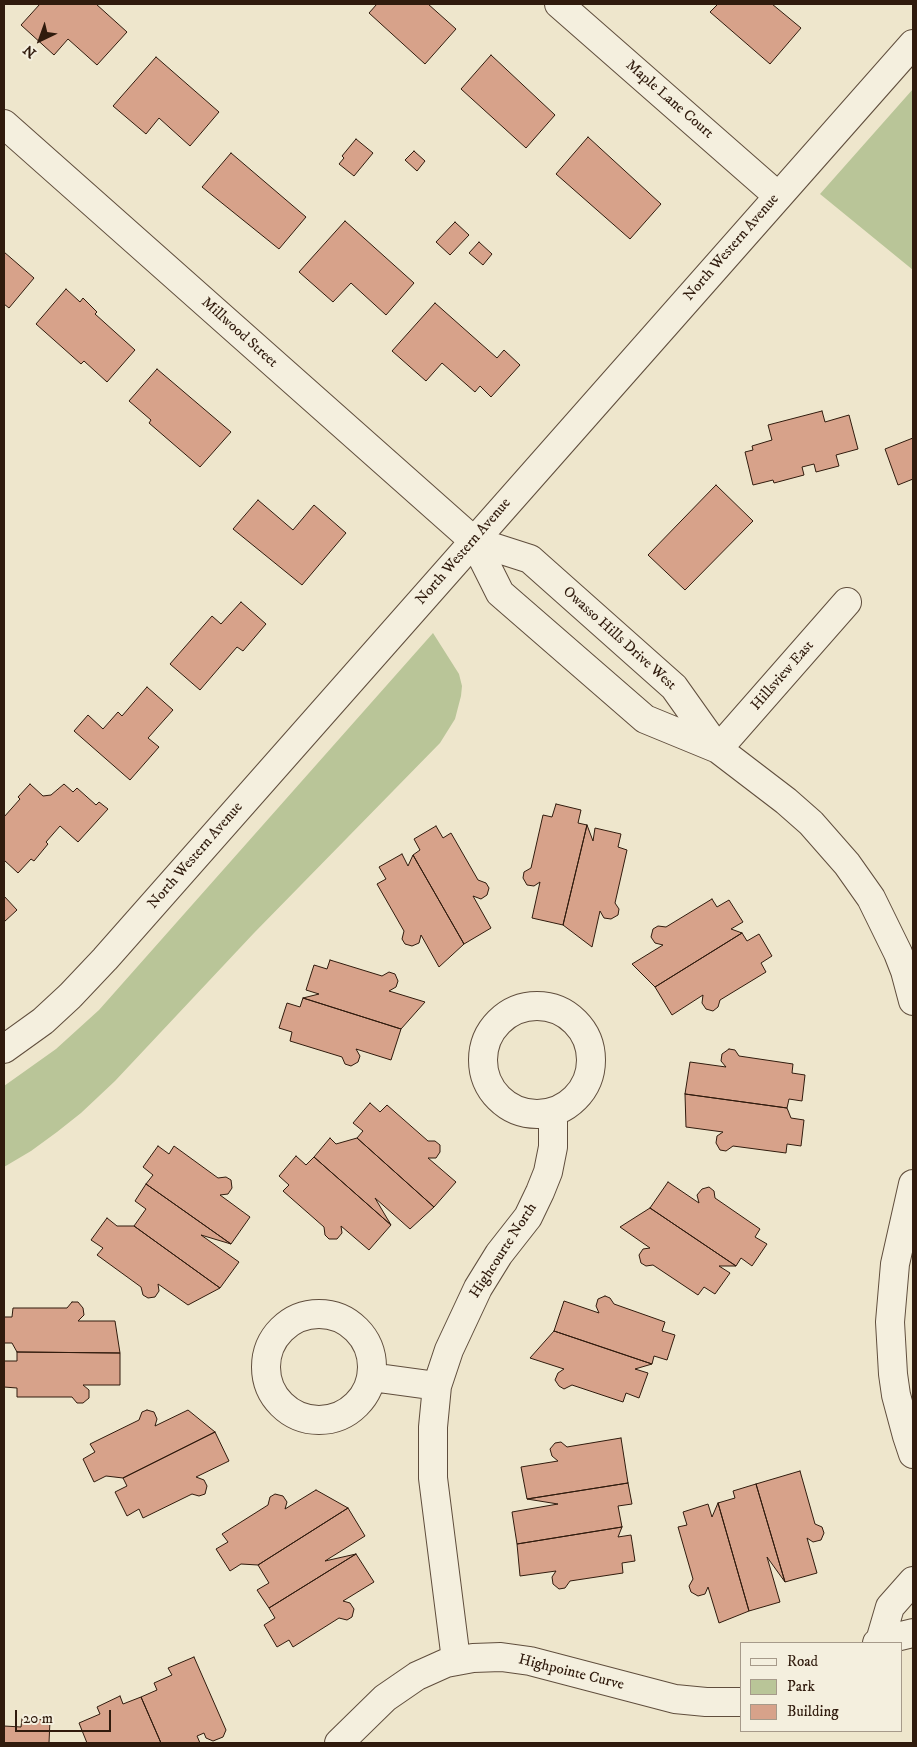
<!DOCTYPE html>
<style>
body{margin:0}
#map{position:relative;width:917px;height:1747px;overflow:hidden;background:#eee6cc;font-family:"IM FELL DW Pica",serif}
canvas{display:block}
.frame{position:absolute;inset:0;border:5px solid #301b0d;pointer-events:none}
.legend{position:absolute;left:740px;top:1642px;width:162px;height:90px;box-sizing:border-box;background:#f4efde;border:1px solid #a69a8a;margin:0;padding:6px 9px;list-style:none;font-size:15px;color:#301b0d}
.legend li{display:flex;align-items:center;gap:10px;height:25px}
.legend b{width:25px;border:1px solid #a69a8a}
.north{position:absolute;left:15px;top:15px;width:50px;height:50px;-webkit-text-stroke:4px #f4efde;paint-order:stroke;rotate:222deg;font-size:14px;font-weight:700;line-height:20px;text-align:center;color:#301b0d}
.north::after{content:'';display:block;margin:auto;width:18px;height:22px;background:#301b0d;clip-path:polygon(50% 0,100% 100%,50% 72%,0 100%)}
.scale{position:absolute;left:15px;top:1710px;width:96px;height:22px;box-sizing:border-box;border:2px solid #301b0d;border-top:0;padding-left:6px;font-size:15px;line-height:18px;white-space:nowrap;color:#301b0d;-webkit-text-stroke:4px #f4efde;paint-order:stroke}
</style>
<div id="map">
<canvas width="917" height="1747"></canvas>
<div class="frame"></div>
<ul class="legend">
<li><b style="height:6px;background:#f4efde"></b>Road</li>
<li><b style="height:14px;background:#b9c598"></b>Park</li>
<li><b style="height:14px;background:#d7a28a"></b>Building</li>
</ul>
<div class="north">N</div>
<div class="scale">20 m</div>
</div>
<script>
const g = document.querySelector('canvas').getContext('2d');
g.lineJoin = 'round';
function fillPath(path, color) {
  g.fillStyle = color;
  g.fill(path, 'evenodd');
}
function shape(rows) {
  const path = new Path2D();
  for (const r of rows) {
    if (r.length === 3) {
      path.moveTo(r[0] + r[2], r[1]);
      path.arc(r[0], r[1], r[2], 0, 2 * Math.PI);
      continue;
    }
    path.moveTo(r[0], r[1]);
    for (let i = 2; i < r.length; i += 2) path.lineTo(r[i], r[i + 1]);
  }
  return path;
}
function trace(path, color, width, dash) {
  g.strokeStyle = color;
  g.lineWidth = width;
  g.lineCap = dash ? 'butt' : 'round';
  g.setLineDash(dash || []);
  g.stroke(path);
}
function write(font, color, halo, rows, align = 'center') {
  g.font = font + ' "IM FELL DW Pica",serif';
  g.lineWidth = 4;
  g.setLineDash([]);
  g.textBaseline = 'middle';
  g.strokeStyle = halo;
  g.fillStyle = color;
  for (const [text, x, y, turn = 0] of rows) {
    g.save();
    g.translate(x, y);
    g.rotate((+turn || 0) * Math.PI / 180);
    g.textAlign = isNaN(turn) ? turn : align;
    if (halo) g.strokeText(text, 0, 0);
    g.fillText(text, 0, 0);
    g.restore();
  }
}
fillPath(shape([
 [913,89,913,270,820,194],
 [433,633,459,674,462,686,461,696,455,719,440,743,254,933,115,1081,81,1113,57,1132,31,1151,4,1167,4,1086,56,1049,99,1010]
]), '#b9c598');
const building = shape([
 [40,4,96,4,127,32,97,65,68,39,54,55,21,25,40,4],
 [377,4,428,4,456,29,425,64,369,13,377,4],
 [718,4,772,4,801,28,770,64,710,12,718,4],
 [491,55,555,115,526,148,461,89,491,55],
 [156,57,219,112,190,146,159,118,146,134,113,106,156,57],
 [588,137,661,204,630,239,556,174,588,137],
 [356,139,373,153,354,176,339,164,344,158,342,156,356,139],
 [414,151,425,161,417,171,405,160,414,151],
 [231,153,306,217,279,249,202,187,231,153],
 [345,221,414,283,386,315,351,283,333,302,299,272,345,221],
 [455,222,469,235,450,255,436,242,455,222],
 [479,242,492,254,483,265,469,253,479,242],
 [4,252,34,278,9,308,4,304,4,252],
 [66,289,80,302,83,298,97,312,95,314,135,350,107,382,84,361,81,364,36,324,66,289],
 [435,303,497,358,504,350,520,365,491,397,480,386,475,392,442,363,426,381,392,351,435,303],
 [157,369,231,432,200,467,149,423,151,420,129,401,157,369],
 [822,411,825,422,849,415,858,449,836,455,839,466,816,472,814,464,802,467,804,475,774,483,773,480,753,485,745,452,753,450,752,446,772,440,768,425,822,411],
 [913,438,913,479,898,485,885,449,913,438],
 [716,485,753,521,685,590,648,555,716,485],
 [258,500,293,530,314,505,346,533,302,585,233,529,258,500],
 [241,602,266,624,243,651,237,647,200,690,170,664,212,616,221,624,241,602],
 [147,687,173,710,148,738,159,747,130,780,74,731,88,715,103,729,118,712,122,716,147,687],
 [30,784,43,796,51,795,64,784,73,792,77,788,96,805,99,802,108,809,78,842,60,826,46,842,48,844,34,861,31,859,18,873,4,860,4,817,20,799,18,797,30,784],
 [556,804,581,810,578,823,587,825,563,925,532,918,540,882,534,886,527,885,523,878,524,872,531,868,543,815,552,817,556,804],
 [587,825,593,841,595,828,621,834,618,847,627,850,615,903,619,909,618,915,611,919,604,918,600,911,592,947,563,925,587,825],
 [436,826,443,838,451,833,478,880,486,883,489,888,487,895,481,899,473,896,491,928,464,944,413,855,420,850,414,839,436,826],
 [402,854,408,866,413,855,464,944,439,967,421,935,419,943,412,946,405,944,402,939,404,931,377,884,386,879,379,867,402,854],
 [4,896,17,910,4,922,4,896],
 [712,899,717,907,729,900,743,922,731,929,742,933,655,987,632,964,663,945,655,943,651,937,653,929,658,926,666,927,712,899],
 [742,933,747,941,759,934,772,956,761,963,766,972,720,1000,718,1007,713,1011,706,1009,702,1003,703,995,672,1015,655,987,742,933],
 [330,960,382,976,389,972,395,974,398,981,396,987,389,991,425,1002,401,1029,303,998,319,994,306,990,314,965,327,969,330,960],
 [303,998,401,1029,391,1060,356,1049,360,1056,358,1062,351,1066,345,1064,342,1057,290,1041,292,1032,279,1028,287,1003,300,1007,303,998],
 [729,1049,735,1050,739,1056,793,1064,792,1073,805,1075,802,1101,789,1099,787,1108,685,1094,690,1062,726,1067,721,1061,722,1054,729,1049],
 [685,1094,787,1108,791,1118,804,1120,801,1146,787,1144,786,1153,733,1146,726,1151,720,1150,716,1143,717,1136,723,1132,686,1127,685,1094],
 [370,1103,380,1112,387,1105,428,1141,435,1141,440,1145,440,1152,436,1158,428,1158,456,1182,434,1207,357,1138,363,1131,353,1123,370,1103],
 [330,1138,336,1144,357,1138,434,1207,410,1229,375,1198,391,1225,314,1157,330,1138],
 [158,1146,169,1154,174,1146,218,1178,226,1177,231,1180,232,1188,228,1194,220,1195,250,1217,231,1244,146,1184,153,1175,143,1167,158,1146],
 [296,1156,306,1165,314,1157,391,1225,369,1250,341,1226,342,1233,337,1239,329,1239,325,1235,324,1227,283,1191,289,1185,279,1176,296,1156],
 [668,1182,699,1203,697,1195,702,1189,709,1187,714,1191,715,1198,760,1229,755,1237,767,1244,752,1266,741,1258,736,1266,650,1208,668,1182],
 [146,1184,231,1244,201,1235,239,1262,220,1288,134,1226,146,1209,135,1201,146,1184],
 [650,1208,736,1266,719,1266,730,1273,715,1294,704,1287,698,1295,653,1265,646,1266,641,1263,639,1255,643,1249,650,1248,620,1227,650,1208],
 [107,1218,117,1226,134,1226,220,1288,188,1305,158,1284,159,1291,155,1297,148,1298,143,1295,141,1287,97,1255,103,1248,91,1240,107,1218],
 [605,1296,610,1298,614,1304,665,1322,662,1331,675,1335,667,1360,654,1356,652,1364,554,1331,564,1301,599,1313,596,1306,598,1299,605,1296],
 [72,1302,78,1302,83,1308,84,1315,78,1321,115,1321,120,1353,17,1352,12,1343,4,1343,4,1317,12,1317,13,1308,67,1308,72,1302],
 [554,1331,652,1364,635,1369,648,1373,639,1398,626,1393,623,1402,572,1385,564,1389,559,1386,555,1380,558,1373,564,1369,530,1358,554,1331],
 [17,1352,120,1353,120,1385,83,1385,89,1390,89,1398,83,1403,77,1403,72,1397,17,1397,17,1388,4,1387,4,1361,17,1361,17,1352],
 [147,1410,154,1412,157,1419,155,1426,188,1410,215,1432,123,1478,106,1476,94,1482,83,1459,95,1452,90,1444,139,1420,142,1412,147,1410],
 [215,1432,229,1461,196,1477,204,1480,207,1486,205,1494,199,1496,192,1494,143,1518,139,1509,127,1516,115,1492,127,1486,123,1478,215,1432],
 [621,1438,628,1483,527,1499,521,1467,558,1461,552,1456,550,1449,555,1443,561,1442,567,1447,621,1438],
 [800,1471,815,1524,822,1527,824,1533,821,1540,813,1542,807,1538,817,1573,785,1582,756,1484,800,1471],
 [628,1483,632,1504,618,1506,622,1527,517,1544,512,1512,558,1504,527,1499,628,1483],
 [756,1484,785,1582,767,1557,780,1602,749,1611,718,1503,735,1498,733,1491,756,1484],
 [316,1490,348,1508,258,1565,241,1564,230,1571,216,1549,228,1542,222,1534,268,1505,270,1497,275,1494,283,1496,287,1502,285,1509,316,1490],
 [718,1503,749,1611,719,1623,708,1587,705,1594,698,1596,691,1592,689,1586,693,1579,678,1527,687,1525,683,1512,708,1504,712,1517,718,1503],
 [348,1508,365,1536,325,1561,356,1554,269,1608,257,1590,269,1583,258,1565,348,1508],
 [622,1527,618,1537,631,1535,635,1561,622,1563,623,1573,570,1581,565,1588,559,1589,553,1584,552,1577,556,1571,520,1576,517,1544,622,1527],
 [356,1554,374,1582,343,1601,350,1603,354,1609,352,1617,347,1620,339,1618,293,1647,289,1640,277,1647,264,1625,275,1618,269,1608,356,1554],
 [194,1657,226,1730,223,1737,213,1741,206,1738,204,1733,197,1736,200,1743,161,1743,141,1697,157,1690,154,1683,172,1675,168,1668,194,1657],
 [120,1696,123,1704,141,1697,161,1743,87,1743,79,1723,100,1714,97,1707,120,1696],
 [22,1719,50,1720,49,1743,4,1743,4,1726,21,1727,22,1719]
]);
fillPath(building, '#d7a28a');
trace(building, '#301b0d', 1);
const minor = shape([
 [559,4,778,196],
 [4,124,474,541,500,593,645,719,718,749,786,801,811,823,847,864,871,898,898,953,905,971,913,1001],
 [474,541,530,559,674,687,718,749],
 [718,749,847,602],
 [537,1060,54],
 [913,1184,895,1264,890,1322,893,1374,896,1395,907,1436,913,1454],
 [319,1367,53],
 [371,1377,437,1386],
 [880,1641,890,1607,913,1581],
 [877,1643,880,1641,913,1633],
 [456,1660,433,1478,433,1427,437,1386,449,1350,478,1288,499,1254,528,1217,540,1192,548,1172,553,1147,553,1112],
 [339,1743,385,1698,417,1676,446,1663,473,1658,501,1657,530,1661,675,1699,706,1702,741,1702]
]);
const tertiary = shape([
 [4,1049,43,1021,70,996,105,959,913,44]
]);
trace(minor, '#604e3d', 30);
trace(tertiary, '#604e3d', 30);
trace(minor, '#f4efde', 28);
trace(tertiary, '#f4efde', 28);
write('15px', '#301b0d', '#f4efde', [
 ["Maple Lane Court",669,100,41],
 ["North Western Avenue",732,248,-49],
 ["Millwood Street",239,333,42],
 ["North Western Avenue",464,552,-49],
 ["Owasso Hills Drive West",619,639,42],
 ["Hillsview East",783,676,-49],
 ["North Western Avenue",196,856,-49],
 ["Highcourte North",504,1251,-57],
 ["Highpointe Curve",571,1673,14]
]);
</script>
